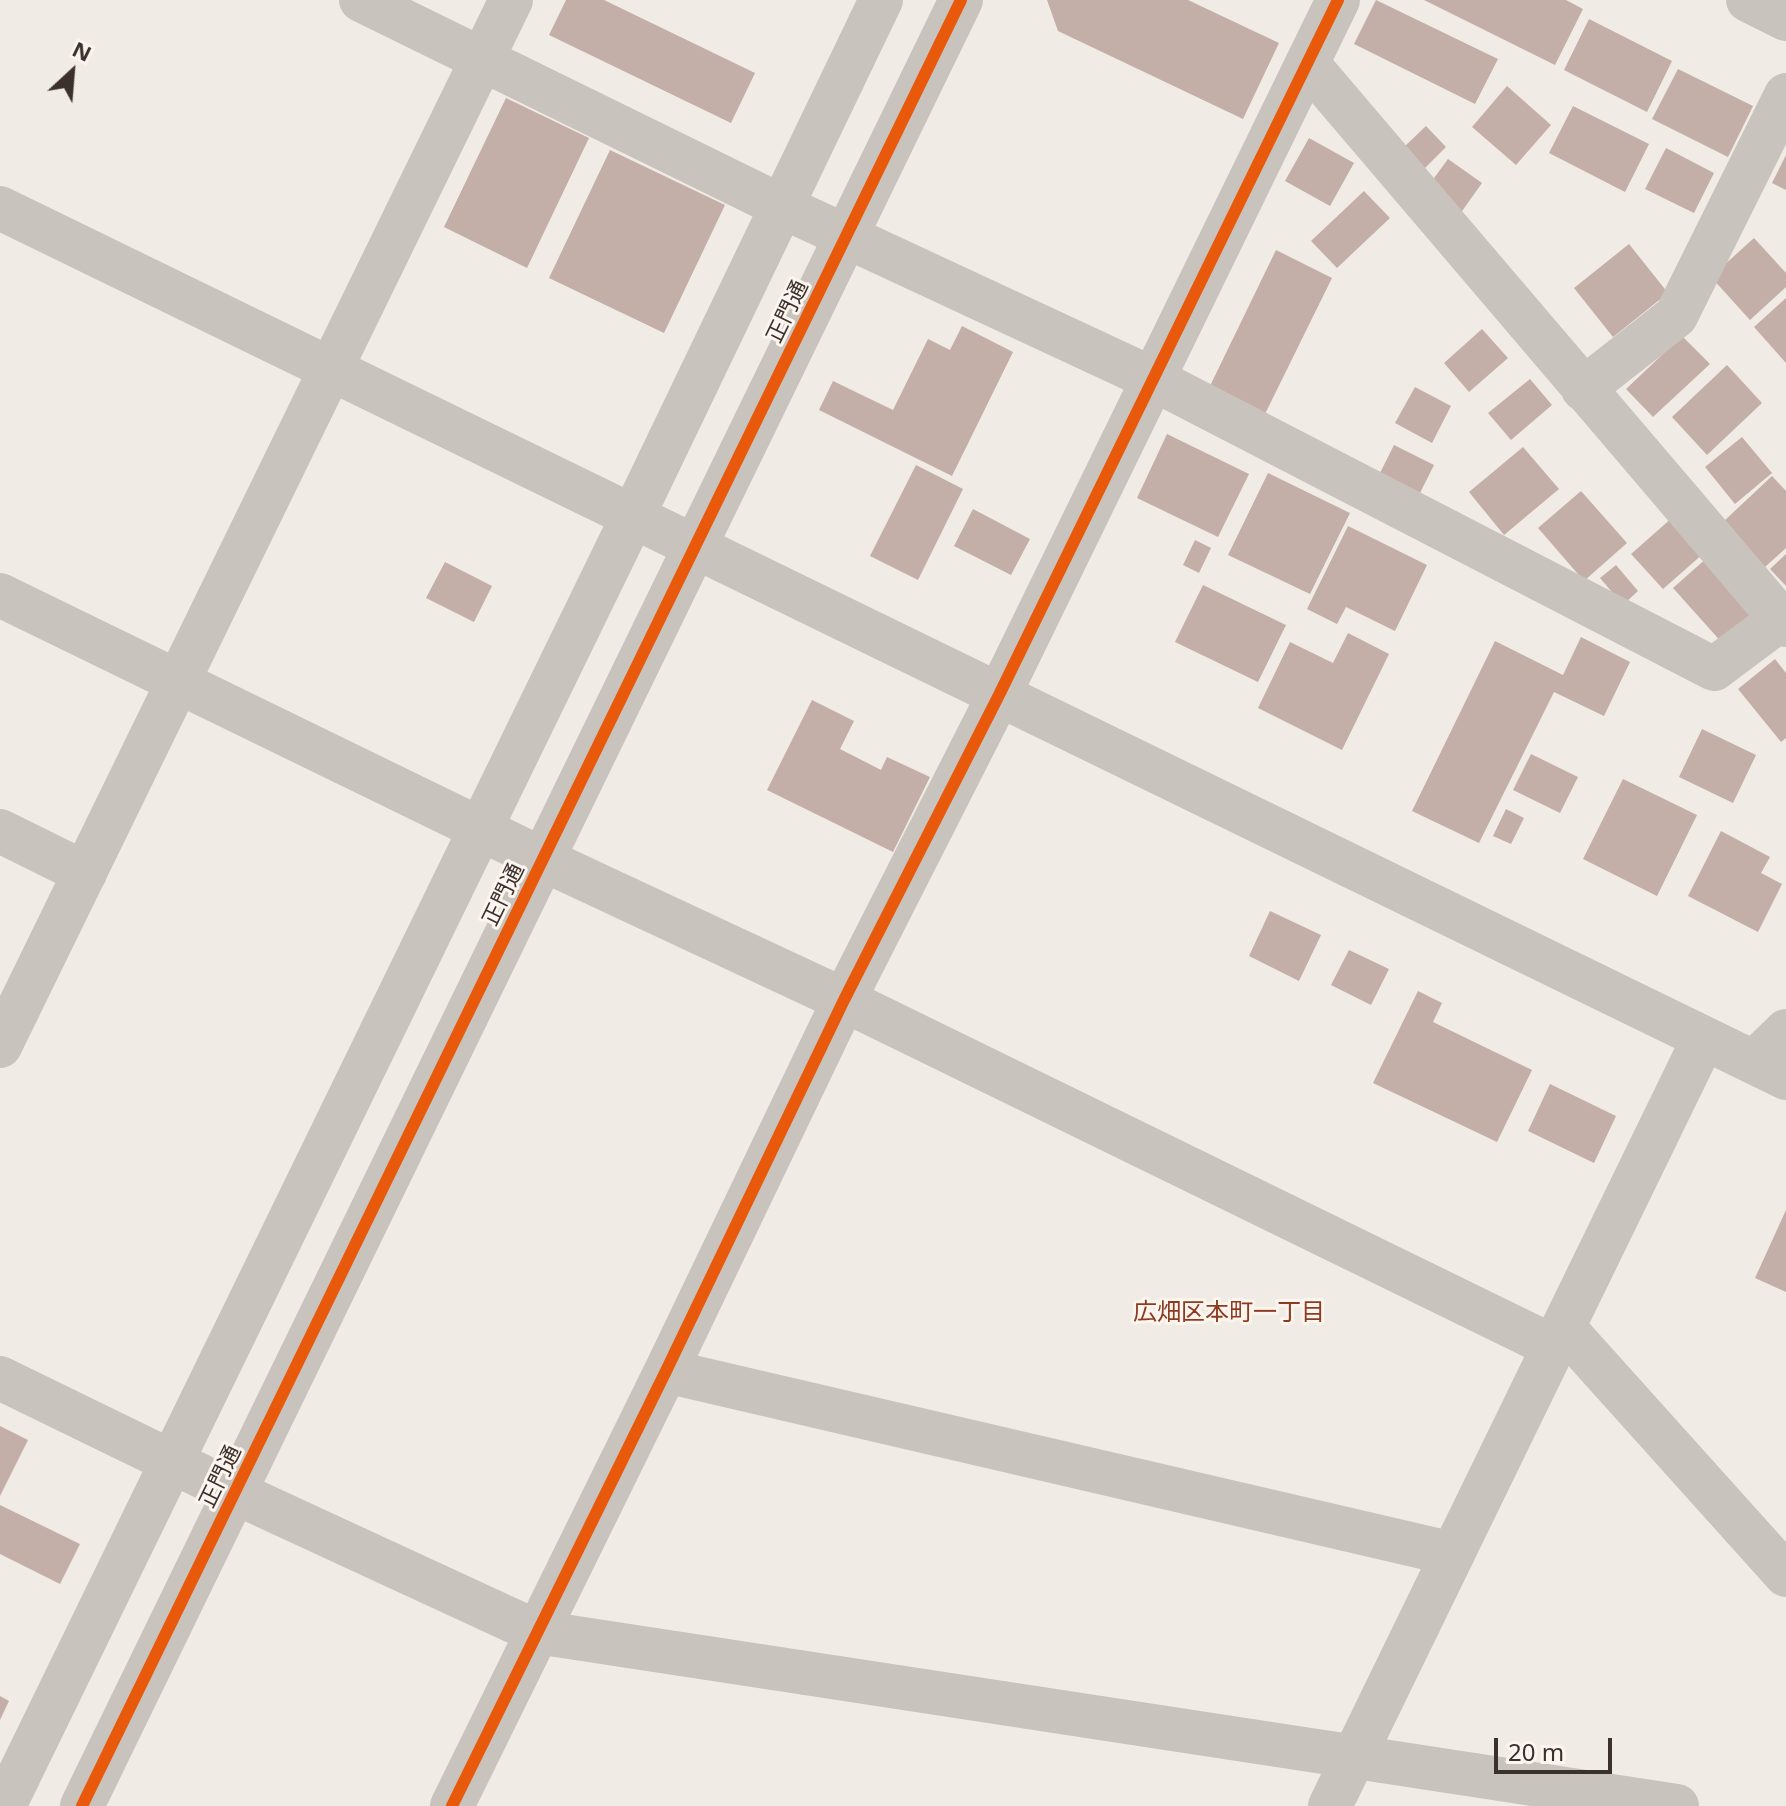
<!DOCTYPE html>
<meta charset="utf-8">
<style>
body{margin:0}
#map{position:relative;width:1786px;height:1806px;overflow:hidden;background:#f0ebe5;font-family:"Noto Sans",sans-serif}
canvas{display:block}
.north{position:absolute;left:32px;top:32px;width:80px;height:80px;-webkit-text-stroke:6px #fbf5ee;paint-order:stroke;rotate:26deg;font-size:22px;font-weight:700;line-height:32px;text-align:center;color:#3b302b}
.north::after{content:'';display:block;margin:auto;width:28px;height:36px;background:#3b302b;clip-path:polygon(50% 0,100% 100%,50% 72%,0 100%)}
.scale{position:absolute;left:1494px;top:1738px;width:118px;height:36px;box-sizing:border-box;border:4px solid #3b302b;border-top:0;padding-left:10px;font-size:24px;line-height:28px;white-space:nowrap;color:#3b302b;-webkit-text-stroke:6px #fbf5ee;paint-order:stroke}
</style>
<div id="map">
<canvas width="1786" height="1806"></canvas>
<div class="north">N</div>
<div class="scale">20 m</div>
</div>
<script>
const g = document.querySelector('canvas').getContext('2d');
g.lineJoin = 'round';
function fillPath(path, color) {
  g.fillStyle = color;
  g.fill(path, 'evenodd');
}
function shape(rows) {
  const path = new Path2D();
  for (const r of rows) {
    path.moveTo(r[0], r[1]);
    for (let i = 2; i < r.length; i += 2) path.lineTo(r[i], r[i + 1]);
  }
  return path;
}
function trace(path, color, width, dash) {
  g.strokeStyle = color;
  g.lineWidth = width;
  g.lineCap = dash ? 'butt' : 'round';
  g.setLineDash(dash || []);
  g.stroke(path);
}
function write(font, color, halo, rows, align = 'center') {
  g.font = font + ' "Noto Sans","Noto Sans JP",sans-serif';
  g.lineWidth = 6;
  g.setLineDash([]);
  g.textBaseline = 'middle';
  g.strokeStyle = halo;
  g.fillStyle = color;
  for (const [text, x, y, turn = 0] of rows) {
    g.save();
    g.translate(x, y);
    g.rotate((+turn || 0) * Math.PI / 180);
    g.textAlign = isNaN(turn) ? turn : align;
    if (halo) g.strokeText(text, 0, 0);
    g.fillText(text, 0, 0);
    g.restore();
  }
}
fillPath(shape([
 [566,0,604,0,755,73,731,123,549,35],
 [1047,0,1188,0,1279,43,1243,119,1058,31],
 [1376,0,1498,59,1475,104,1354,44],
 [1424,0,1566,0,1583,9,1555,65],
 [1589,19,1672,61,1647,112,1564,70],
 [1678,69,1753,106,1728,157,1652,119],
 [1507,86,1551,125,1516,165,1472,127],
 [506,98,589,138,527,268,444,227],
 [1573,106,1649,144,1625,192,1549,153],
 [1426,126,1446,147,1423,170,1402,149],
 [1309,138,1354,163,1330,206,1285,181],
 [1666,148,1714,173,1694,213,1645,189],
 [610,150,725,205,664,333,549,278],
 [1786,155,1786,190,1772,183],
 [1448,159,1482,183,1460,214,1426,189],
 [1364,191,1390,218,1337,268,1311,241],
 [1754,238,1786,273,1786,287,1750,320,1711,277],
 [1629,244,1668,293,1613,337,1574,288],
 [1276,250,1332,278,1264,416,1209,388],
 [1786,298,1786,363,1754,327],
 [962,326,1013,352,952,476,819,410,833,381,893,410,928,339,950,350],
 [1482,329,1508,358,1469,392,1444,363],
 [1682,336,1710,364,1653,417,1626,389],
 [1727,365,1762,403,1707,455,1672,417],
 [1530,379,1552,405,1511,440,1488,413],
 [1415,387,1451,406,1432,443,1395,423],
 [1167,434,1249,474,1218,537,1137,498],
 [1742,437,1772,473,1735,504,1705,467],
 [1394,445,1434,465,1420,493,1380,473],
 [1523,447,1559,489,1504,535,1469,492],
 [916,465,963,489,918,580,870,556],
 [1268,473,1350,513,1310,594,1228,555],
 [1772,476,1786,491,1786,548,1765,567,1723,522],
 [1581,491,1627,543,1584,581,1538,528],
 [973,509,1030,539,1011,575,954,546],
 [1673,517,1704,553,1663,589,1631,554],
 [1348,526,1427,565,1395,631,1346,607,1337,624,1307,609],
 [1195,540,1211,548,1199,573,1183,565],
 [1786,554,1786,586,1770,569],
 [1709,556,1760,614,1724,645,1673,588],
 [445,562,492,586,474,622,426,598],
 [1616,565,1638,591,1623,605,1600,578],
 [1203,585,1286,625,1258,682,1175,642],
 [1348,633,1389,654,1342,750,1258,708,1290,642,1333,663],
 [1581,637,1630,662,1604,716,1554,692,1479,843,1412,811,1495,641,1563,675],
 [1775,659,1786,673,1786,738,1781,742,1738,689],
 [812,700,854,721,840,749,881,770,887,757,930,777,893,852,767,790],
 [1702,729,1756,755,1733,803,1679,777],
 [1531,754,1578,777,1560,813,1513,790],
 [1623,779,1697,815,1657,896,1583,859],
 [1506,809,1524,818,1511,844,1493,836],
 [1721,831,1770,857,1761,873,1782,884,1758,932,1688,896],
 [1270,911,1321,935,1299,981,1249,956],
 [1349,950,1389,969,1371,1005,1331,985],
 [1418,991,1442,1003,1433,1022,1532,1070,1497,1142,1373,1083],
 [1550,1084,1616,1116,1594,1163,1528,1131],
 [1786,1210,1786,1292,1755,1278],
 [0,1426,28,1440,0,1496],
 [0,1505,80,1544,60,1584,0,1554],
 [0,1696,9,1701,0,1720]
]), '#c3afa7');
trace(shape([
 [361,0,781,206,1153,379,1714,669,1781,619],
 [1748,0,1786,19],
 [1307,63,1786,625],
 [0,208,1786,1078],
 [1583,389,1676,316,1786,95],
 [0,595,544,860,844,1000,1554,1347],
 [0,831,85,873],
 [0,1046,511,0],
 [1754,1062,1786,1031],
 [1564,1328,1786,1575],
 [666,1371,1453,1554],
 [0,1378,236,1493,537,1632,1677,1806],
 [4,1806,633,516,881,0],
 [82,1806,961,0],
 [452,1806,666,1371,844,1000,999,695,1338,0],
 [1330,1806,1704,1038]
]), '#c9c3be', 44);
trace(shape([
 [82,1806,961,0],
 [452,1806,666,1371,844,1000,999,695,1338,0]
]), '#e8590c', 12);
write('22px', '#3b302b', '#fbf5ee', [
 ["正門通",788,312,-64],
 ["正門通",504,895,-64],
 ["正門通",221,1477,-64]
]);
write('24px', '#8c3b22', '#fbf5ee', [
 ["広畑区本町一丁目",1229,1313]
]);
</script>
